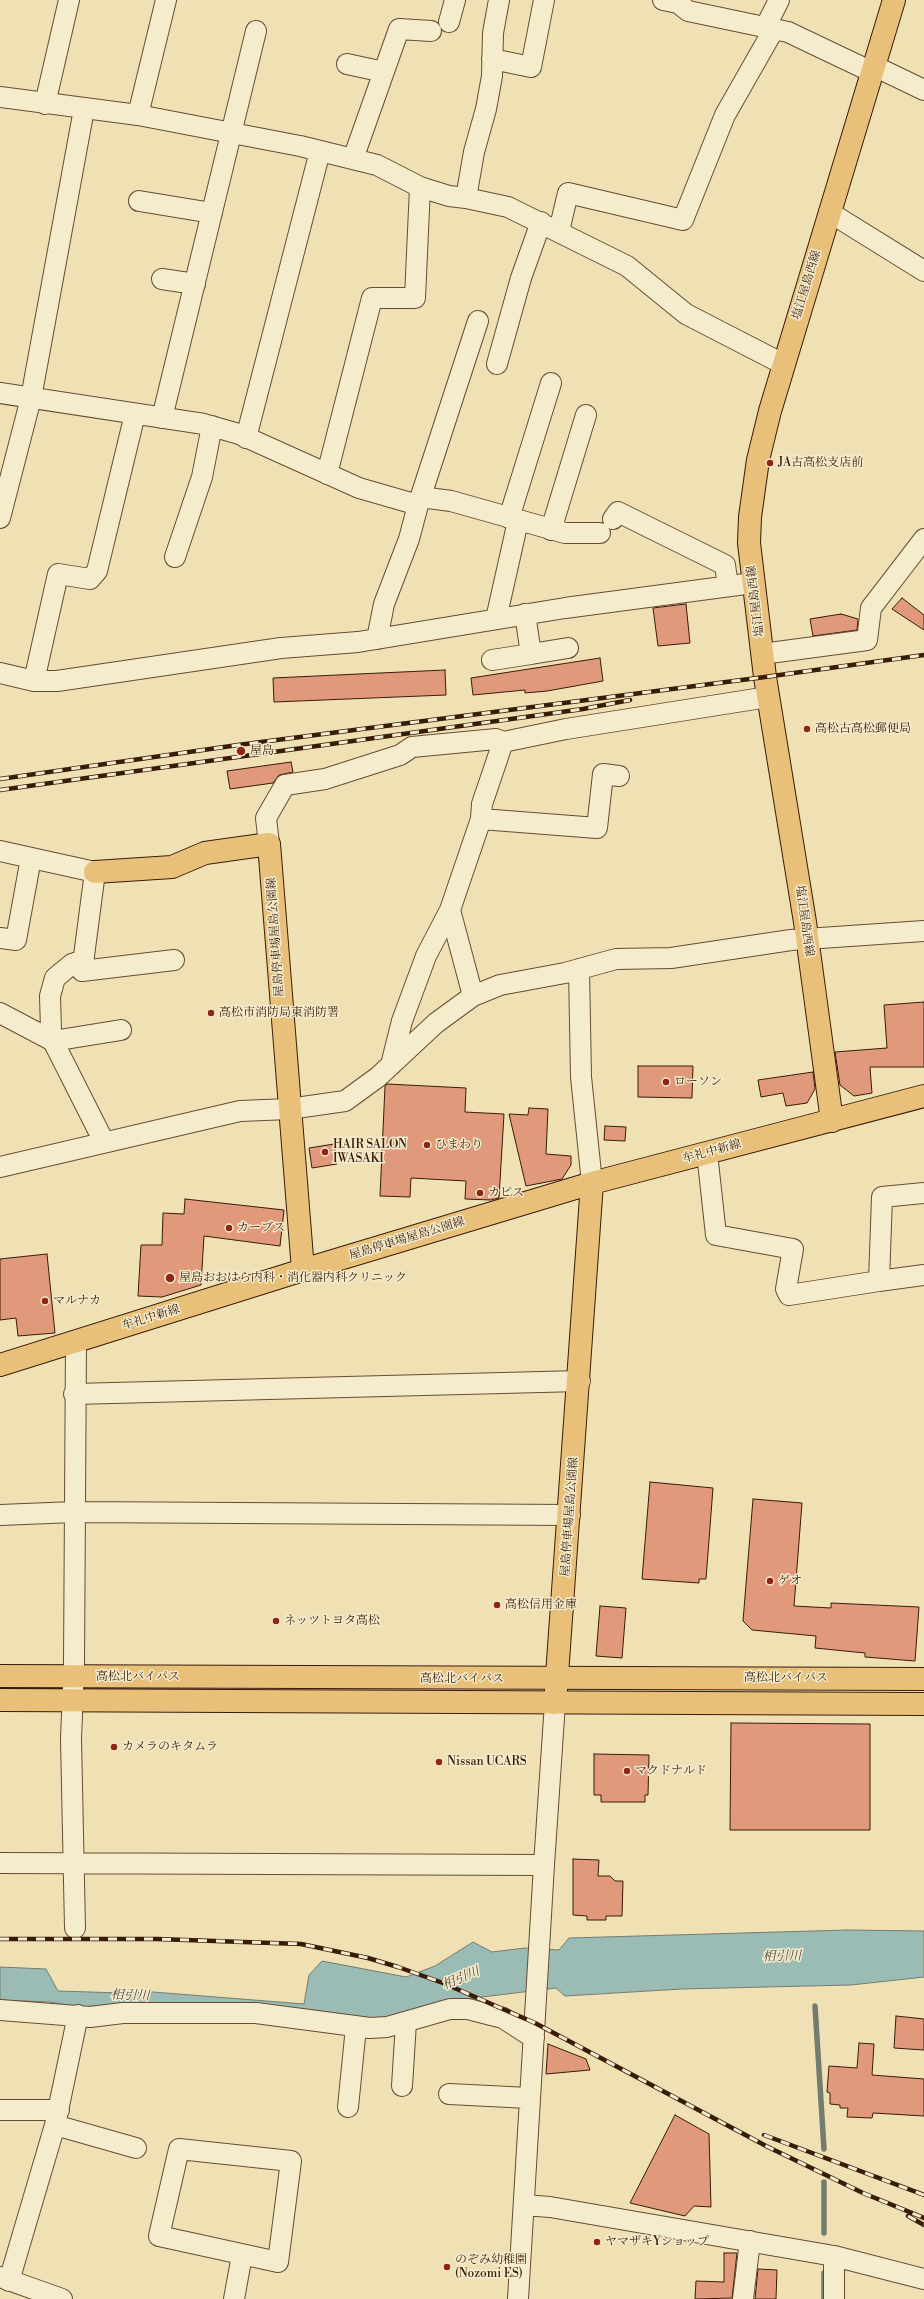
<!DOCTYPE html>
<meta charset="utf-8">
<style>
body{margin:0}
canvas{display:block;background:#efe1b3}
</style>
<canvas width="924" height="2299"></canvas>
<script>
const g = document.querySelector('canvas').getContext('2d');
g.lineJoin = 'round';
function fillPath(path, color) {
  g.fillStyle = color;
  g.fill(path, 'evenodd');
}
function shape(rows) {
  const path = new Path2D();
  for (const r of rows) {
    path.moveTo(r[0], r[1]);
    for (let i = 2; i < r.length; i += 2) path.lineTo(r[i], r[i + 1]);
  }
  return path;
}
function trace(path, color, width, dash) {
  g.strokeStyle = color;
  g.lineWidth = width;
  g.lineCap = dash ? 'butt' : 'round';
  g.setLineDash(dash || []);
  g.stroke(path);
}
function write(font, color, halo, rows, align = 'center') {
  g.font = font + ' "Libre Bodoni","Noto Serif JP",serif';
  g.lineWidth = 3;
  g.setLineDash([]);
  g.textBaseline = 'middle';
  g.strokeStyle = halo;
  g.fillStyle = color;
  for (const [text, x, y, turn = 0] of rows) {
    g.save();
    g.translate(x, y);
    g.rotate((+turn || 0) * Math.PI / 180);
    g.textAlign = isNaN(turn) ? turn : align;
    if (halo) g.strokeText(text, 0, 0);
    g.fillText(text, 0, 0);
    g.restore();
  }
}
const water = shape([
 [847,1930,924,1931,924,1977,851,1985,682,1989,565,1996,556,1988,441,2002,384,2023,123,2004,80,2007,49,2002,0,2000,0,1967,46,1969,58,1991,122,1993,153,1992,304,2004,309,1975,322,1961,406,1977,435,1966,473,1942,492,1952,525,1948,559,1950,569,1938,847,1930]
]);
fillPath(water, '#9bbcb4');
trace(water, '#747c6f', 1);
trace(shape([
 [815,2006,824,2149],
 [824,2233,824,2182],
 [824,2299,824,2273]
]), '#747c6f', 5.5);
const building = shape([
 [902,598,924,615,924,630,892,609,902,598],
 [686,604,690,643,658,646,653,608,686,604],
 [841,614,858,619,857,630,813,636,810,619,841,614],
 [600,658,603,681,547,691,525,693,525,690,473,695,471,678,600,658],
 [445,670,446,695,274,702,273,678,445,670],
 [291,762,293,772,279,775,273,783,230,789,227,771,291,762],
 [924,1002,924,1067,870,1067,872,1093,854,1096,840,1085,835,1052,887,1048,884,1005,924,1002],
 [638,1066,693,1066,692,1098,638,1097,638,1066],
 [813,1072,815,1089,807,1103,786,1106,783,1093,761,1097,758,1080,813,1072],
 [387,1084,466,1088,465,1112,504,1114,499,1198,491,1200,465,1199,466,1181,411,1178,410,1197,380,1196,385,1086,387,1084],
 [529,1108,548,1109,546,1154,571,1156,571,1165,562,1179,526,1186,509,1114,528,1115,529,1108],
 [605,1126,626,1127,625,1141,604,1140,605,1126],
 [334,1144,337,1164,312,1168,309,1148,334,1144],
 [185,1199,284,1210,280,1246,204,1236,201,1285,162,1297,138,1296,141,1245,162,1245,163,1213,184,1214,185,1199],
 [47,1254,55,1333,18,1336,16,1318,0,1320,0,1259,47,1254],
 [650,1482,713,1488,706,1579,699,1579,699,1583,642,1579,650,1482],
 [753,1499,802,1503,794,1606,831,1608,831,1603,919,1607,915,1661,865,1657,865,1653,815,1648,816,1636,752,1630,743,1621,753,1499],
 [600,1606,626,1608,622,1658,596,1656,600,1606],
 [731,1723,870,1724,870,1830,730,1830,731,1723],
 [594,1754,649,1755,648,1795,645,1795,645,1802,601,1802,601,1795,594,1795,594,1754],
 [573,1859,599,1860,598,1876,610,1876,615,1881,623,1881,622,1916,606,1916,606,1920,587,1920,587,1916,573,1915,573,1859],
 [896,2016,924,2019,924,2050,894,2048,896,2016],
 [859,2043,874,2044,872,2075,924,2079,924,2116,873,2113,872,2118,847,2117,848,2108,840,2108,840,2105,830,2104,830,2093,827,2092,829,2066,857,2068,859,2043],
 [548,2044,586,2059,590,2070,546,2074,548,2044],
 [675,2115,709,2134,711,2207,694,2206,685,2216,630,2203,675,2115],
 [724,2253,737,2253,732,2298,695,2299,696,2281,724,2282,724,2253],
 [758,2269,777,2270,776,2299,755,2299,758,2269]
]);
fillPath(building, '#e1997c');
trace(building, '#3a1b08', 1);
const minor = shape([
 [663,0,678,3,688,11,788,32,872,72],
 [449,22,455,0],
 [765,28,779,0],
 [492,59,531,67,544,0],
 [347,64,384,72],
 [874,66,924,90],
 [0,97,138,115,300,146,377,165,420,187,449,196,466,198,508,207,627,266,686,314,783,364],
 [45,104,69,0],
 [138,115,166,0],
 [353,159,399,29,431,31],
 [466,198,474,152,486,109,492,76,493,33,499,0],
 [139,201,212,213],
 [829,212,924,271],
 [559,231,568,193,683,220,725,115,774,29],
 [162,279,195,284],
 [497,364,521,278,541,222],
 [0,393,204,424,239,434,359,488,418,505,409,539,384,604,377,639],
 [162,418,256,31],
 [246,438,320,151],
 [327,474,372,298,415,298,420,187],
 [421,497,451,501,565,533,600,533],
 [418,505,478,321],
 [0,518,31,398,84,109],
 [509,518,551,383],
 [613,519,618,512,725,565,728,586],
 [551,530,586,415],
 [175,557,202,477,212,426],
 [525,614,531,654,568,648],
 [496,619,518,521],
 [762,654,867,640,871,608,924,539],
 [492,660,531,654],
 [0,673,34,681,57,681,281,648,358,642,565,608,753,583],
 [34,681,58,574,90,579,97,571,135,414],
 [481,819,482,804,503,742],
 [269,844,266,818,285,785,325,779,400,755,412,747,496,739,503,742,566,729,768,697],
 [0,851,95,872,82,971,174,960],
 [0,938,16,940,31,858],
 [84,960,72,964,55,978,50,996,51,1030,53,1041,104,1142],
 [579,969,581,1077,592,1183],
 [473,996,450,910,481,819,597,828,603,774,619,776],
 [0,1013,53,1041,121,1030],
 [391,1065,402,1021,426,956,450,910],
 [707,1153,716,1235,793,1249,786,1289,789,1295,879,1281],
 [0,1167,240,1111,289,1109,345,1101,378,1077,436,1023,473,996,500,985,565,973,616,959,671,958,791,940,924,931],
 [924,1193,882,1197,879,1281,924,1275],
 [74,1394,580,1381],
 [0,1515,74,1512,570,1515],
 [0,1863,544,1865],
 [75,1928,71,1739,74,1664,76,1342],
 [0,2010,90,2017,123,2013,256,2013,370,2028,387,2027,450,2009,468,2009,503,2018,534,2038],
 [402,2086,406,2022],
 [449,2094,529,2098],
 [348,2107,356,2027],
 [0,2110,59,2110],
 [55,2125,136,2148],
 [179,2149,291,2161,278,2262,159,2236,179,2149],
 [524,2205,550,2207,834,2256,924,2279],
 [0,2277,62,2299],
 [9,2281,55,2125,78,2015],
 [234,2299,242,2255],
 [518,2299,544,1865,555,1703],
 [743,2299,750,2241],
 [834,2299,834,2256]
]);
const major = shape([
 [95,872,172,867,205,853,269,844,303,1270],
 [832,1121,805,922,765,677,749,543,750,517,758,460,770,411,894,0],
 [0,1365,303,1270,592,1183,924,1096],
 [555,1703,592,1183]
]);
const highway = shape([
 [0,1676,924,1679],
 [0,1700,924,1704]
]);
trace(minor, '#674c33', 22);
trace(major, '#3a1b08', 24);
trace(highway, '#3a1b08', 24);
trace(minor, '#f5ecce', 20);
trace(major, '#e8c07a', 22);
trace(highway, '#e8c07a', 22);
const rail = shape([
 [0,779,238,745,765,677,924,655],
 [0,790,583,709,630,700],
 [0,1939,157,1939,301,1944,368,1958,398,1967,443,1983,535,2023,768,2147,863,2193,924,2218],
 [764,2135,924,2195],
 [908,2216,924,2225]
]);
trace(rail, '#3a1b08', 4.5);
trace(rail, '#f5ecce', 3, [9]);
for (const [x, y, r, color] of [
 [770,463,4,"#8f2418"],
 [807,729,4,"#8f2418"],
 [241,751,5,"#8f2418"],
 [211,1013,4,"#8f2418"],
 [666,1082,4,"#8f2418"],
 [427,1145,4,"#8f2418"],
 [325,1152,4,"#8f2418"],
 [480,1193,4,"#8f2418"],
 [229,1228,4,"#8f2418"],
 [170,1278,5,"#8f2418"],
 [45,1301,4,"#8f2418"],
 [770,1581,4,"#8f2418"],
 [497,1605,4,"#8f2418"],
 [276,1621,4,"#8f2418"],
 [114,1747,4,"#8f2418"],
 [439,1762,4,"#8f2418"],
 [627,1771,4,"#8f2418"],
 [597,2242,4,"#8f2418"],
 [447,2267,4,"#8f2418"]
]) {
  const dot = new Path2D();
  dot.arc(x, y, r, 0, 2 * Math.PI);
  g.fillStyle = color;
  g.fill(dot);
  trace(dot, '#f5ecce', 1.5);
}
write('12px', '#3a1b08', '#f5ecce', [
 ["塩江屋島西線",807,285,-73],
 ["塩江屋島西線",756,601,-97],
 ["塩江屋島西線",804,921,82],
 ["屋島停車場屋島公園線",276,937,-94],
 ["牟礼中新線",712,1152,-15],
 ["屋島停車場屋島公園線",407,1239,-17],
 ["牟礼中新線",151,1318,-17],
 ["屋島停車場屋島公園線",570,1517,-86],
 ["高松北バイパス",138,1677],
 ["高松北バイパス",786,1678],
 ["高松北バイパス",462,1679]
]);
write('12px', '#3a1b08', '#f5ecce', [
 ["JA古高松支店前",778,463],
 ["高松古高松郵便局",815,729],
 ["屋島",250,751],
 ["高松市消防局東消防署",219,1013],
 ["ローソン",674,1082],
 ["HAIR SALON",333,1145],
 ["IWASAKI",333,1159],
 ["ひまわり",435,1145],
 ["カピス",488,1193],
 ["カーブス",237,1228],
 ["屋島おおはら内科・消化器内科クリニック",179,1278],
 ["マルナカ",53,1301],
 ["ゲオ",778,1581],
 ["高松信用金庫",505,1605],
 ["ネッツトヨタ高松",284,1621],
 ["カメラのキタムラ",122,1747],
 ["Nissan UCARS",447,1762],
 ["マクドナルド",635,1771],
 ["ヤマザキYショップ",605,2242],
 ["のぞみ幼稚園",455,2260],
 ["(Nozomi ES)",455,2274]
], 'left');
write('italic 13px', '#574b3c', '#f5ecce', [
 ["相引川",782,1957,-2],
 ["相引川",461,1979,-23],
 ["相引川",130,1996,2]
]);
</script>
